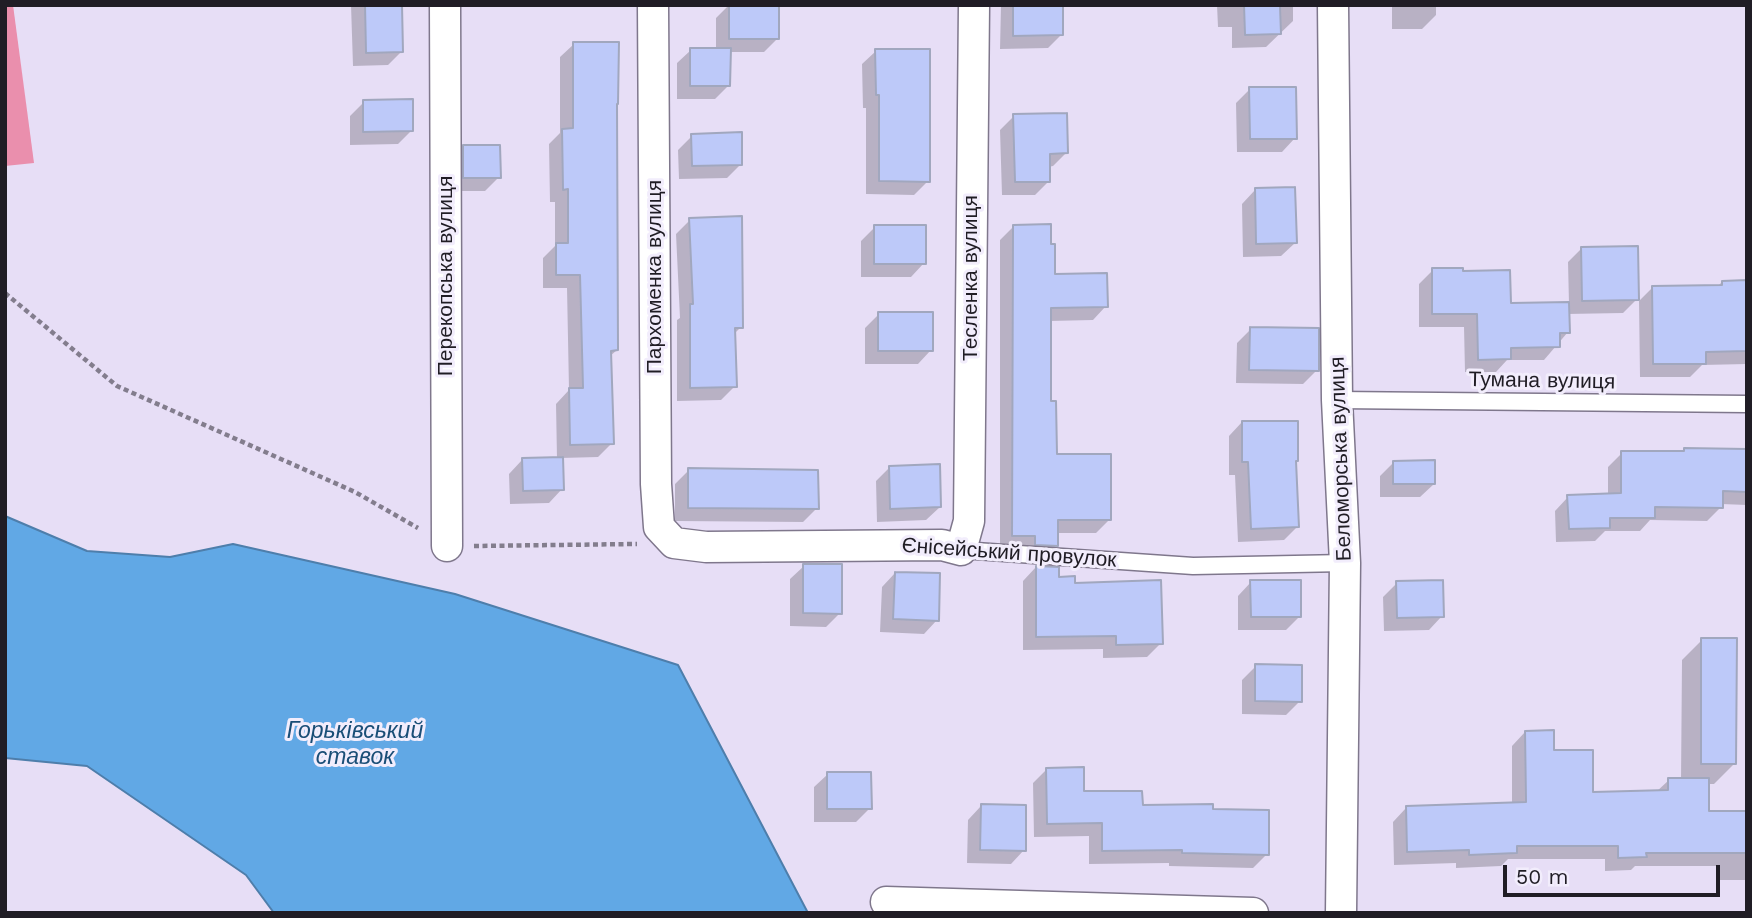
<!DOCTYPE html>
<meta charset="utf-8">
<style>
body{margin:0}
#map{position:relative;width:1752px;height:918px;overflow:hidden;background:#e7def6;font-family:"Work Sans",sans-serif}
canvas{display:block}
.frame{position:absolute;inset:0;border:7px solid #201d25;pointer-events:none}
.scale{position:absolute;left:1503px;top:865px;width:217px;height:32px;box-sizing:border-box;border:4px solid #201d25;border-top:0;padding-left:9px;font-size:21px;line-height:24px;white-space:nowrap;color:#201d25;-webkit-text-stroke:5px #f2edfc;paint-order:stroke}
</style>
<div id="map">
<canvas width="1752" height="918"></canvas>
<div class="frame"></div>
<div class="scale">50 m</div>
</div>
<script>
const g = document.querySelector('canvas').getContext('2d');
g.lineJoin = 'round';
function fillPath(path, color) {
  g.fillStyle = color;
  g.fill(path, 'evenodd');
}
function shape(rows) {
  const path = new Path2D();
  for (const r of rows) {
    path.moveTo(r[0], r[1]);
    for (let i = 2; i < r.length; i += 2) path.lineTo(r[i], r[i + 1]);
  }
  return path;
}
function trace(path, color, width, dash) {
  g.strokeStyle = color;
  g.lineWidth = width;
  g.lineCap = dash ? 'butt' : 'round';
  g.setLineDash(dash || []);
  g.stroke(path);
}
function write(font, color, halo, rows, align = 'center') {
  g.font = font + ' "Work Sans",sans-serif';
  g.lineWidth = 6;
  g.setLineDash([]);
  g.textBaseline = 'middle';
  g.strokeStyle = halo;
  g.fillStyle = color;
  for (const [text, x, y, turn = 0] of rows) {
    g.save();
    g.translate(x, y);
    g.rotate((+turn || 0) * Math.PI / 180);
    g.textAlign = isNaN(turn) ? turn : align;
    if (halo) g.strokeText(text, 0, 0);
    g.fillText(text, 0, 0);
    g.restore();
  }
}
fillPath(shape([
 [5,5,13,5,34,163,5,166]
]), '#ea8fad');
const water = shape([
 [5,516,87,551,170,557,233,544,455,594,678,665,808,913,274,913,246,875,87,766,5,758,5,516]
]);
fillPath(water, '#61a8e5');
trace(water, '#4e7eab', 2);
fillPath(shape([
 [351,5,400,5,401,52,388,65,353,66],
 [729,5,777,5,778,38,764,52,729,52,729,85,715,99,677,99,677,63,691,50,716,50,716,18],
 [1001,5,1061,5,1061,35,1048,48,1000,49],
 [1217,5,1293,5,1293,21,1266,47,1232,48,1232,27,1218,27],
 [1392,5,1436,5,1436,15,1422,29,1392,29],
 [574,44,617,350,609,357,612,443,598,457,561,458,562,489,549,503,510,504,509,474,522,460,557,459,556,404,569,390,567,288,543,288,543,258,555,246,555,202,550,202,549,144,560,133,560,57],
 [876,51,928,181,914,195,866,194,866,108,863,108,862,64],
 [1250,89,1295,138,1282,152,1237,152,1236,103],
 [364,102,412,130,398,144,350,145,350,116],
 [1014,116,1066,153,1053,166,1048,167,1049,181,1035,195,1002,195,1000,130],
 [692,136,741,164,727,178,679,179,678,150],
 [464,147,499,177,485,191,450,191,450,161],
 [1255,190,1295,243,1281,256,1243,257,1242,204],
 [690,220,741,327,733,335,735,386,721,400,677,401,677,320,680,318,676,234],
 [1014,226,1053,276,1106,306,1093,320,1049,321,1049,403,1055,456,1110,519,1096,533,1057,533,1057,545,1043,559,1000,549,1000,240],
 [875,227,924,263,911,277,861,277,861,241],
 [1582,248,1637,299,1623,313,1567,314,1568,332,1544,360,1507,360,1496,372,1465,372,1464,327,1419,327,1419,284,1433,270,1462,273,1509,305,1569,304,1568,262],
 [1722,282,1747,282,1747,364,1702,365,1690,377,1640,377,1639,301,1653,287,1718,286],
 [879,314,931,350,918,364,865,364,865,328],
 [1251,329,1317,370,1303,384,1236,383,1237,343],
 [1242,422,1297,461,1295,463,1297,527,1284,540,1238,542,1235,475,1229,475,1229,436],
 [1747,446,1747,505,1721,504,1721,507,1707,521,1650,520,1640,531,1605,531,1595,541,1556,542,1555,511,1568,497,1608,495,1608,467,1622,453,1743,450],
 [1394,462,1434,484,1420,497,1380,497,1380,476],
 [890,467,940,507,926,520,877,522,876,481],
 [689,470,817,508,803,522,675,521,675,484],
 [804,566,840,613,826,627,790,626,790,579],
 [1036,567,1057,578,1161,643,1147,657,1103,658,1103,649,1023,650,1023,581],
 [895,573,937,620,924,634,880,632,882,587],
 [1251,582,1300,616,1286,630,1238,630,1238,596],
 [1397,583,1442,616,1429,630,1384,631,1383,597],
 [1702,640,1734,764,1714,784,1707,784,1707,812,1747,813,1747,880,1719,880,1718,866,1635,866,1631,870,1605,871,1605,859,1508,859,1501,866,1456,868,1456,863,1394,865,1393,822,1406,808,1512,804,1512,746,1525,732,1552,752,1591,793,1656,792,1669,780,1681,780,1682,660],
 [1256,666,1300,701,1286,715,1242,714,1242,680],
 [1047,769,1083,793,1141,806,1211,811,1267,854,1253,868,1169,866,1169,863,1089,864,1089,836,1034,837,1033,783],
 [828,774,870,808,856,822,814,822,814,787],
 [981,806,1024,850,1011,864,967,863,968,820]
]), '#0003');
const building = shape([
 [365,5,402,5,403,52,366,53,365,5],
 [729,5,779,5,779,39,729,39,729,5],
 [1013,5,1063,5,1063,35,1013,36,1013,5],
 [1244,5,1280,5,1281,34,1245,35,1244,5],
 [573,42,619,42,618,104,617,104,618,350,611,351,614,444,570,445,569,388,583,388,580,275,556,275,556,243,568,243,568,189,563,190,562,129,573,128,573,42],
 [690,48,731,48,730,86,690,86,690,48],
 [875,49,930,49,930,182,879,181,879,95,876,95,875,49],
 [1249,87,1296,87,1297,139,1250,139,1249,87],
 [413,99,413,131,363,132,363,100,413,99],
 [1067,113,1068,153,1050,154,1050,182,1015,182,1013,114,1067,113],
 [742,132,742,165,692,166,691,134,742,132],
 [463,145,500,145,501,178,463,178,463,145],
 [1295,187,1297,243,1256,244,1255,188,1295,187],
 [742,216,743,328,735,328,737,387,690,388,690,304,693,304,689,218,742,216],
 [1051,224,1051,244,1055,244,1055,274,1107,273,1108,307,1051,308,1051,401,1056,401,1057,454,1111,454,1111,520,1058,520,1058,546,1035,545,1035,536,1012,536,1013,225,1051,224],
 [874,225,926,225,926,264,874,264,874,225],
 [1638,246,1639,300,1582,301,1581,247,1638,246],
 [1432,268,1463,268,1463,271,1510,270,1511,303,1569,302,1570,333,1560,333,1560,347,1511,348,1511,359,1478,360,1477,314,1432,314,1432,268],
 [1747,280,1747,351,1706,352,1706,364,1653,364,1652,286,1722,285,1722,281,1747,280],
 [878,312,933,312,933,351,878,351,878,312],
 [1250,327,1319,328,1319,371,1249,370,1250,327],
 [1242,421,1298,421,1298,461,1296,461,1299,527,1251,529,1248,462,1242,462,1242,421],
 [1684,448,1747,449,1747,492,1723,491,1723,508,1655,507,1655,518,1610,518,1610,528,1569,529,1567,495,1621,493,1621,451,1684,451,1684,448],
 [563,457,564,490,523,491,522,458,563,457],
 [1435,460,1435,484,1393,484,1393,461,1435,460],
 [940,464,941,507,890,509,889,466,940,464],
 [688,468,818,470,819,509,688,508,688,468],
 [803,564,842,564,842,614,803,613,803,564],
 [1036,566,1059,567,1059,577,1075,576,1075,583,1161,580,1163,644,1116,645,1116,636,1036,637,1036,566],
 [895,572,940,573,939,621,893,619,895,572],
 [1250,580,1301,580,1301,617,1251,617,1250,580],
 [1443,580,1444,617,1397,618,1396,581,1443,580],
 [1701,638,1737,638,1736,764,1701,764,1701,638],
 [1255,664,1302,665,1302,702,1255,701,1255,664],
 [1554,730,1554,750,1593,750,1593,792,1668,790,1668,778,1709,778,1709,811,1747,811,1747,853,1646,853,1647,857,1618,858,1618,846,1517,846,1517,853,1469,855,1469,850,1407,852,1406,806,1526,802,1525,731,1554,730],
 [1084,767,1084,791,1142,791,1143,805,1213,804,1213,809,1269,810,1269,855,1182,853,1182,850,1102,851,1102,823,1047,824,1046,768,1084,767],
 [827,772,871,772,872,809,827,809,827,772],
 [981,804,1026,805,1026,851,980,850,981,804]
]);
fillPath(building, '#bdc9f9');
trace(building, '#a1a7be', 2);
const lane = shape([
 [1337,400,1747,404],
 [961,550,1193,566,1345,563]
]);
const street = shape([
 [445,5,447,546],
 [653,5,656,484,659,527,674,543,706,547,942,545,961,550,969,521,974,5],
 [1333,5,1337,400,1345,563,1341,913],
 [886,902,1253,913]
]);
trace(lane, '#7f778c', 19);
trace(street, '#7f778c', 33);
trace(shape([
 [5,293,117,386,355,492,418,528],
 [474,546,637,544]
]), '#837d8d', 4.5, [5, 3.5]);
trace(lane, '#fff', 16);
trace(street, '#fff', 30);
write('21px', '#201d25', '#f2edfc', [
 ["Перекопська вулиця",446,276,-90],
 ["Пархоменка вулиця",655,277,-90],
 ["Тесленка вулиця",971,278,-90],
 ["Тумана вулиця",1542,381,1],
 ["Беломорська вулиця",1341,459,-92],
 ["Єнісейський провулок",1009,553,4]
]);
write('italic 23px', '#1a4e77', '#f2edfc', [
 ["Горьківський",355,731],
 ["ставок",355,757]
]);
</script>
